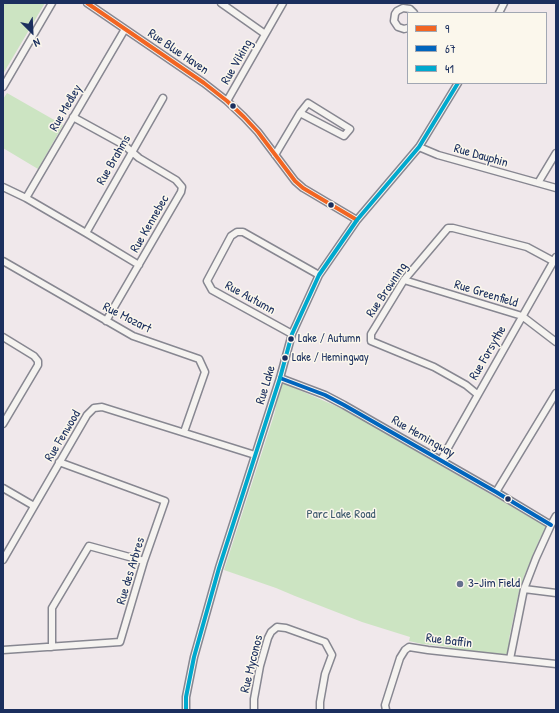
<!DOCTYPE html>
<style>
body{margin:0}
#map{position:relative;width:559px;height:713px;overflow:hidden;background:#f0e8eb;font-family:"Patrick Hand",sans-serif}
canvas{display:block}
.frame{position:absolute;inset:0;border:4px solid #1b2f5e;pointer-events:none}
.legend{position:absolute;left:407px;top:12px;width:140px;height:72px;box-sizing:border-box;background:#fbf7ec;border:1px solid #a1a7b3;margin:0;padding:5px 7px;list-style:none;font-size:12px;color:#1b2f5e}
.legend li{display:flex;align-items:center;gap:8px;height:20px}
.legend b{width:20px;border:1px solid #a1a7b3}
.north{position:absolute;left:12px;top:12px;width:40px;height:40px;-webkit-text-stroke:3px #fbf7ec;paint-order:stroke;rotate:156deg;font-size:11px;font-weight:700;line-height:16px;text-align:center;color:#1b2f5e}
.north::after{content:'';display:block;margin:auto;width:14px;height:18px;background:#1b2f5e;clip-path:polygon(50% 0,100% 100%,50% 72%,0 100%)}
</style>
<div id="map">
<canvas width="559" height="713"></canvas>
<div class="frame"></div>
<ul class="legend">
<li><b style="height:5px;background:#f26522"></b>9</li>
<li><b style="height:5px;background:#0065bd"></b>67</li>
<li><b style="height:5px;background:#00a9ce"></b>41</li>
</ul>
<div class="north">N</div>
</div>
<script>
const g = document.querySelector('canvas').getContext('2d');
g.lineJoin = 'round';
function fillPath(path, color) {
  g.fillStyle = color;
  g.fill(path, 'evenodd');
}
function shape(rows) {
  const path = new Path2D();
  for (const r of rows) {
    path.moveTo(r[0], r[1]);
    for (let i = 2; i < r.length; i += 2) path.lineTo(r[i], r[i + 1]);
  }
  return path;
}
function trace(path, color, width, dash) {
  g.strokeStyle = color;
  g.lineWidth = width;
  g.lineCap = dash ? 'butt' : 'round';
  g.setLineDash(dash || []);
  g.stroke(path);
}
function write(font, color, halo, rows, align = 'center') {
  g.font = font + ' "Patrick Hand",sans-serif';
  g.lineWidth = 3;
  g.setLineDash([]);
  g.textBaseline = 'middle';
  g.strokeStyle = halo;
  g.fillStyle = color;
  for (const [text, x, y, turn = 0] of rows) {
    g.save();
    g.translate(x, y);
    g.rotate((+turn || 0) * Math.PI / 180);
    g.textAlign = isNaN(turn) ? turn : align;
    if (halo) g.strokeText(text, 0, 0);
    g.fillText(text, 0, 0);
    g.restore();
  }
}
fillPath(shape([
 [3,3,45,3,3,74],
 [7,93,63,125,38,169,3,148,3,99],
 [280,378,290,386,338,407,354,415,540,523,551,525,540,538,525,574,519,591,509,639,510,659,442,646,422,644,409,641,410,637,362,622,295,596,276,588,224,570,275,412]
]), '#cce4c2');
const minor = shape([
 [87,3,204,83,227,101,244,117,258,132,295,181,303,188,357,220],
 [221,3,265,34],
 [499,13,504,3],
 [408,28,404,29,398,27,394,21,395,14,397,11,403,8,410,9,414,13],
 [3,87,52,3],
 [227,101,283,3],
 [73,117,124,145,139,158,176,180,182,187,181,192,106,321],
 [419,147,438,155,556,188],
 [275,155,300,113,308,103,350,129,344,136,300,113],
 [538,183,556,153],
 [3,187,26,198,86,233,139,265],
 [26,198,125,29],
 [86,233,163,98],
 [3,261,133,336,199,359,205,372,184,432],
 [404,280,522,316,556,342],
 [292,334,212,290,207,281,231,236,237,232,243,232,319,275],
 [3,337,34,356,38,361,38,365,3,424],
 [280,378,325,395,344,405,496,492,551,525],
 [477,394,466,385,434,367,371,341,371,334,404,280,448,228,453,228,527,247,553,261],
 [441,460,556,257],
 [3,488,34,506],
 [496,492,556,393],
 [3,560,87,415,94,408,102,407,255,455],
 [524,589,556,593],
 [52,647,52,608,89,546,144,561],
 [3,650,120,642,144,561,165,501,59,462],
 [510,659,524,589,536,558,551,525,556,516],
 [186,710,186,697,194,657,219,568,280,378,292,334,319,275,357,220,419,147,458,83],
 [254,710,254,699,260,666,268,638,271,632,277,627,286,628,325,642,332,655,325,674,320,702,320,710],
 [386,710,385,705,400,658,405,650,409,647,428,650,556,664]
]);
trace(minor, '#878791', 9);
trace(minor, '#f5f3f0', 6);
trace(shape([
 [87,3,204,83,227,101,244,117,258,132,295,181,303,188,357,220]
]), '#f26522', 4);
trace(shape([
 [280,378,325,395,344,405,496,492,551,525]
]), '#0065bd', 4);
trace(shape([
 [186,710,186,697,194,657,219,568,280,378,292,334,319,275,357,220,419,147,458,83]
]), '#00a9ce', 4);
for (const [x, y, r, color] of [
 [233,106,3.5,"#1b2f5e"],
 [331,205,3.5,"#1b2f5e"],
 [291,339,3.5,"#1b2f5e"],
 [285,358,3.5,"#1b2f5e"],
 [508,499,3.5,"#1b2f5e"],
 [460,584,4,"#66708f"]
]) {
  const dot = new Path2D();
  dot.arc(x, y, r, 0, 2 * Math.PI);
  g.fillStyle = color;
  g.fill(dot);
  trace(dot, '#fbf7ec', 1.5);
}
write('12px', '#1b2f5e', '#fbf7ec', [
 ["Lake / Autumn",298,339],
 ["Lake / Hemingway",292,358]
], 'left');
write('13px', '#1b2f5e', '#fbf7ec', [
 ["Rue Blue Haven",178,52,34],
 ["Rue Viking",237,62,-60],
 ["Rue Medley",66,108,-60],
 ["Rue Dauphin",481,156,16],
 ["Rue Brahms",114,160,-60],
 ["Rue Kennebec",150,224,-60],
 ["Rue Browning",387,290,-56],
 ["Rue Greenfield",486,294,17],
 ["Rue Autumn",250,298,29],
 ["Rue Mozart",127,318,27],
 ["Rue Forsythe",488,353,-60],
 ["Rue Lake",266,385,-73],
 ["Rue Fenwood",63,436,-59],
 ["Rue Hemingway",423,437,30],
 ["Rue des Arbres",131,571,-73],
 ["Rue Baffin",449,641,7],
 ["Rue Myconos",252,664,-76]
]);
write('13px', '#405c6f', '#fbf7ec', [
 ["Parc Lake Road",341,515]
]);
write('13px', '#1b2f5e', '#fbf7ec', [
 ["3-Jim Field",468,584]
], 'left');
</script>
